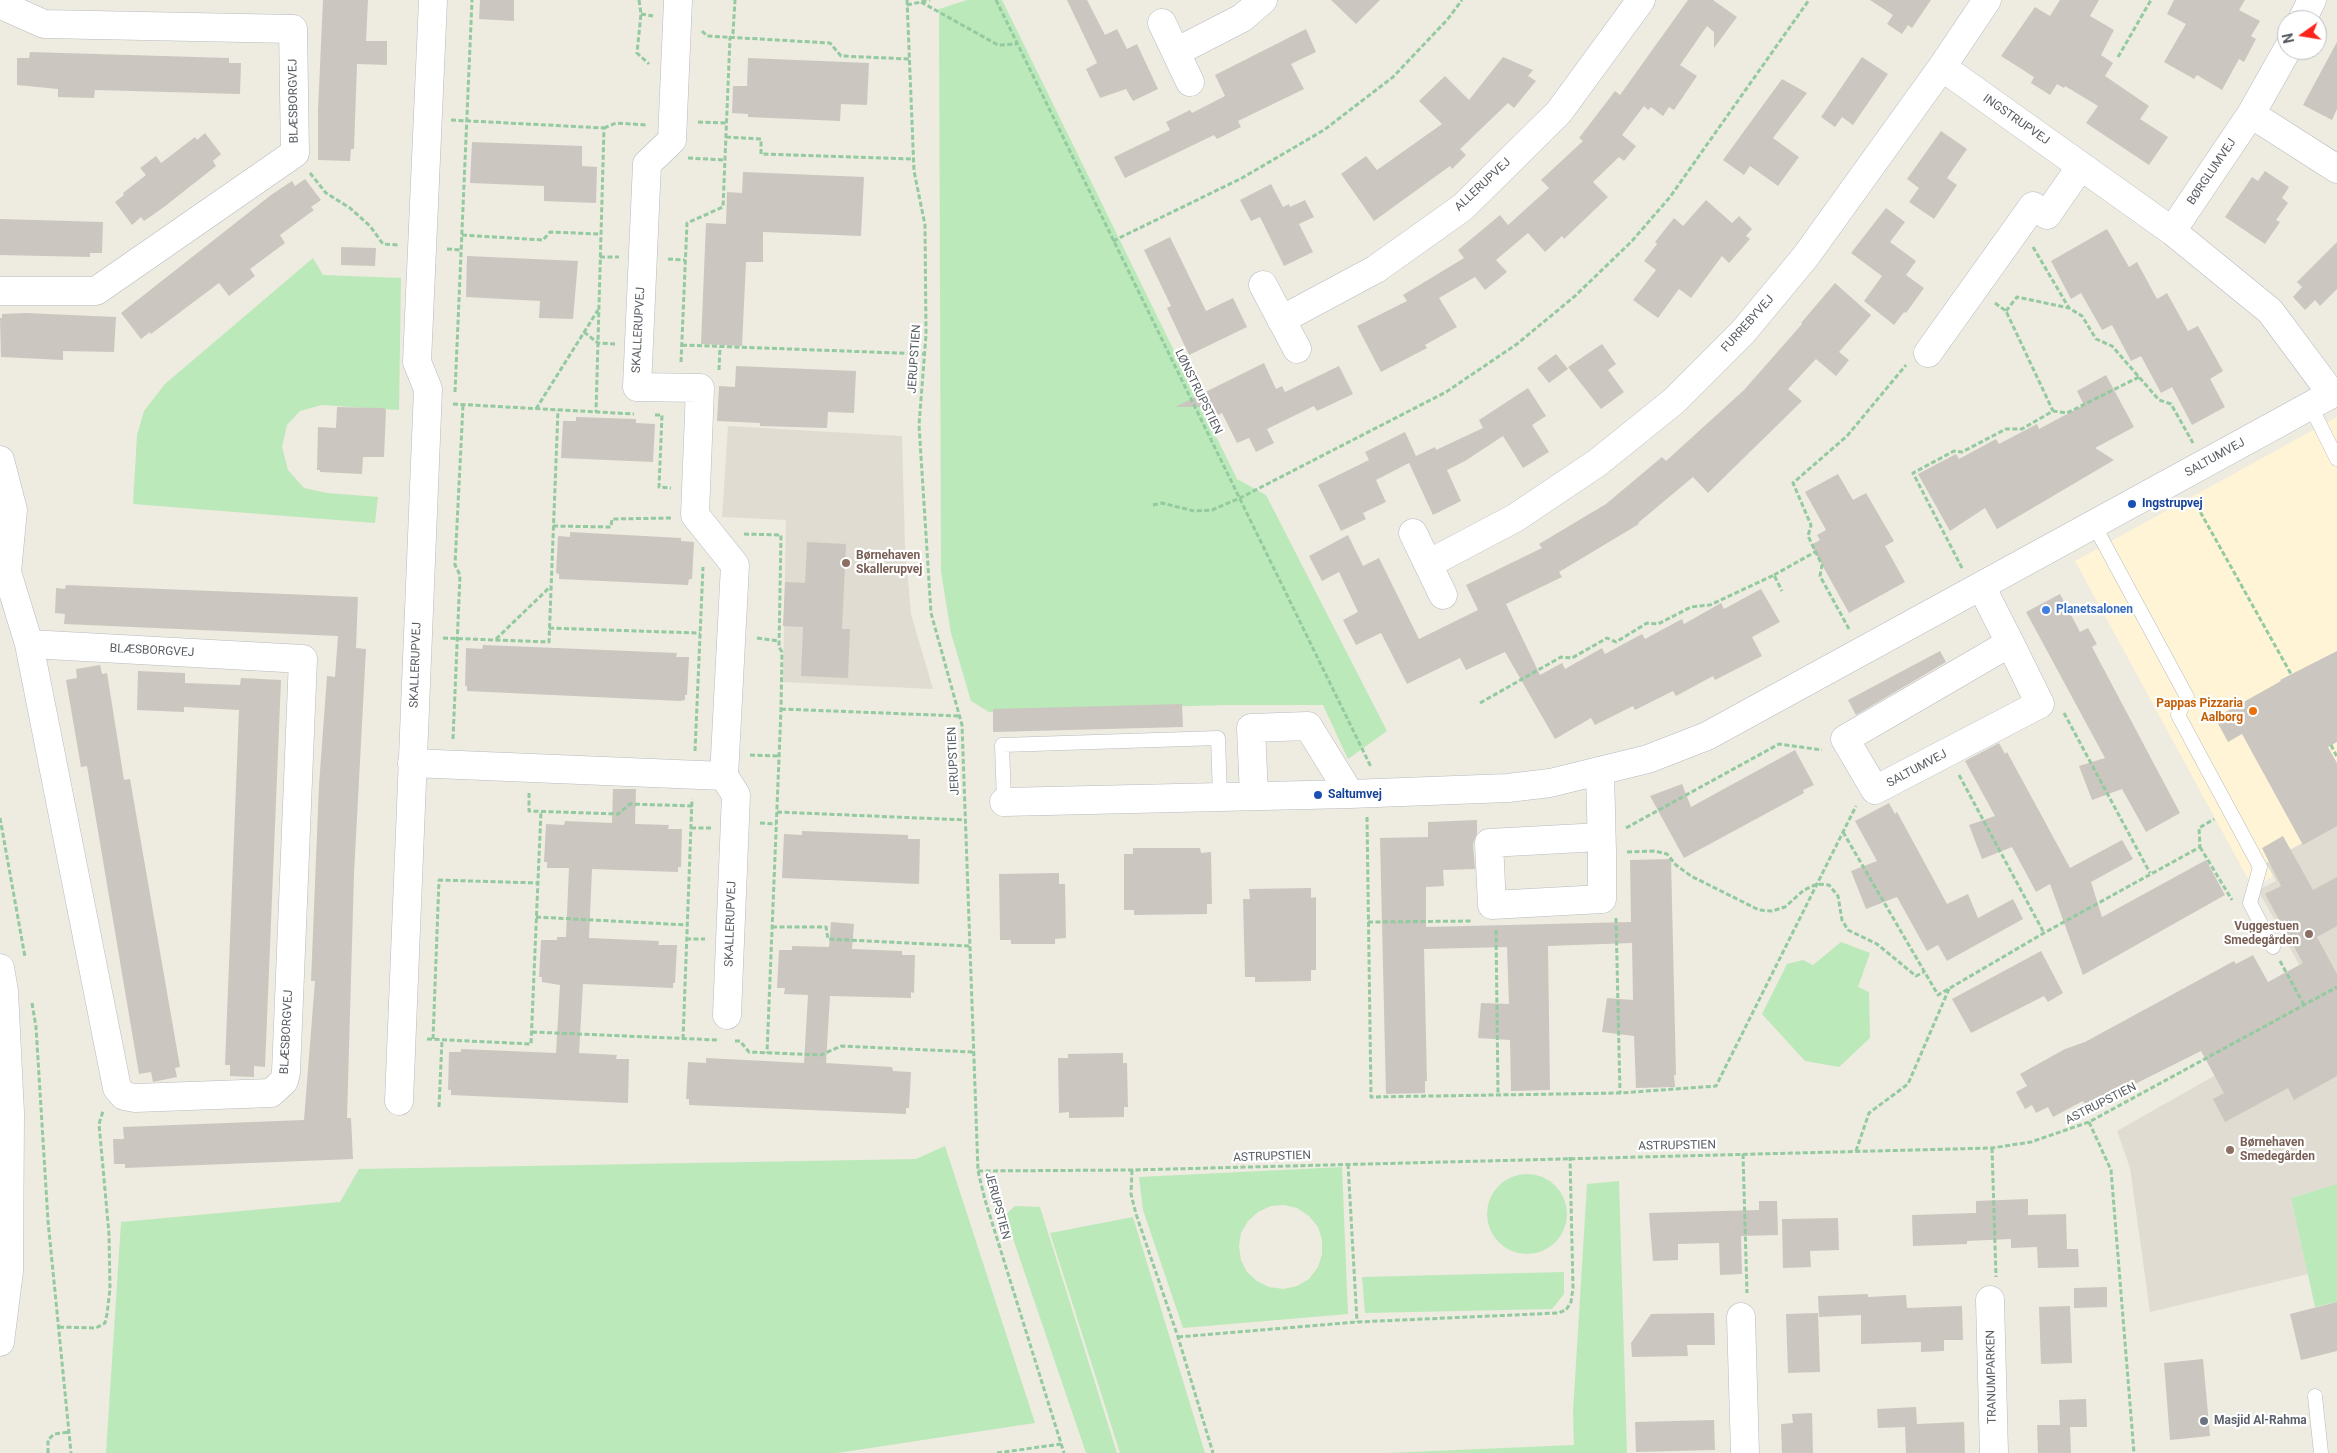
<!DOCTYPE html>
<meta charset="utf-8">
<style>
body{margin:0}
#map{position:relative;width:2337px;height:1453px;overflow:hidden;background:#eeebe0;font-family:Roboto,sans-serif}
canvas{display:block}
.north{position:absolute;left:2277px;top:10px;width:50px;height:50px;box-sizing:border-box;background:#fff;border:1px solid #bdbfc1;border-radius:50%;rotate:257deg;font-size:14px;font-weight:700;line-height:20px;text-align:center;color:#595e63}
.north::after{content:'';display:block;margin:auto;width:18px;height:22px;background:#fa241a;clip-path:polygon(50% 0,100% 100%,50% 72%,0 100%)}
</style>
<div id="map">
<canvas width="2337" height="1453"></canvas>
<div class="north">N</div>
</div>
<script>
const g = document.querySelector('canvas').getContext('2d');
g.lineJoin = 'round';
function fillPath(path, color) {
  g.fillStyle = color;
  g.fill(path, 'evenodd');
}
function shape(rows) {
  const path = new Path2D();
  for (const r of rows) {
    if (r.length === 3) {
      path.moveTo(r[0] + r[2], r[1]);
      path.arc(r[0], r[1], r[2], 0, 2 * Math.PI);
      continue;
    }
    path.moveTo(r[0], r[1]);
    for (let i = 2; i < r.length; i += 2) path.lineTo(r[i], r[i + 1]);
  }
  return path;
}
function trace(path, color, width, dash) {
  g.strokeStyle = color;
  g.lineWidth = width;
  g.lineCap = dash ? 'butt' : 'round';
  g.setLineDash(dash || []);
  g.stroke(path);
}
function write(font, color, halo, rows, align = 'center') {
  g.font = font + ' Roboto,sans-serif';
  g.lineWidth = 4.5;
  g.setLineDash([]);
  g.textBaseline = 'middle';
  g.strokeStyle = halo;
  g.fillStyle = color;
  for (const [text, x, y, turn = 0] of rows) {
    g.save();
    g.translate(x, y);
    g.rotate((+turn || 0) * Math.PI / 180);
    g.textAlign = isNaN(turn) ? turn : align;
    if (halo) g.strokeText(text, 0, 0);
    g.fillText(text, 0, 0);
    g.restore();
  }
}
fillPath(shape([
 [2337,417,2337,824,2267,863,2273,876,2253,888,2075,561]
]), '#fff4d5');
fillPath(shape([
 [728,426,902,436,905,547,911,614,933,689,783,682,786,520,722,517],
 [2337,824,2337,977,2313,990,2258,890,2276,881,2266,863],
 [2316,1018,2337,1057,2337,1184,2291,1198,2308,1274,2150,1312,2130,1168,2117,1131]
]), '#e0dcd1');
fillPath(shape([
 [967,0,1002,0,1237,479,1266,495,1387,731,1348,759,1323,705,1225,705,989,712,971,701,951,633,941,572,939,9],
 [313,258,323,275,401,278,399,410,322,405,300,411,287,425,282,447,288,470,304,488,327,493,378,497,375,523,133,504,137,435,144,411,165,384],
 [1841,942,1870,953,1858,987,1869,992,1870,1038,1839,1067,1805,1061,1762,1014,1787,964,1803,960,1813,965],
 [945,1146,1035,1423,837,1453,106,1453,121,1222,340,1202,359,1169,916,1159],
 [1342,1167,1348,1314,1183,1328,1143,1210,1139,1177],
 [1284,1205,1297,1208,1309,1216,1318,1227,1322,1240,1322,1254,1318,1267,1309,1279,1297,1286,1283,1289,1269,1287,1257,1281,1247,1272,1241,1260,1239,1246,1241,1233,1248,1221,1258,1212,1271,1206],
 [1527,1214,40],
 [1619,1181,1627,1453,1386,1453,1574,1445,1573,1412,1587,1184],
 [2337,1184,2337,1302,2315,1307,2291,1198],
 [1015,1206,1040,1207,1117,1453,1086,1453,1005,1215],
 [1133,1217,1205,1453,1120,1453,1050,1233],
 [1564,1272,1564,1294,1552,1309,1365,1313,1362,1277]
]), '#bce9ba');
fillPath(shape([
 [323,0,368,0,366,41,387,41,387,65,357,64,354,149,351,149,350,161,318,160,318,110],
 [480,0,514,0,514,21,479,19],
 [1067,0,1087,0,1105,35,1117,29,1127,49,1137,44,1158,89,1133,101,1126,89,1100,98,1086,69,1097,63],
 [1331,0,1380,0,1356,24],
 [1688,0,1713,0,1737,17,1714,48,1714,32,1707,26,1680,65,1697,76,1674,110,1669,107,1663,116,1651,107,1648,110,1644,106,1622,135,1636,146,1624,161,1619,157,1593,182,1608,197,1564,239,1562,236,1545,252,1528,233,1496,260,1507,272,1485,290,1475,277,1439,298,1457,327,1425,345,1427,348,1381,372,1357,326,1407,301,1403,295,1464,258,1458,250,1500,215,1508,225,1549,188,1541,180,1583,141,1579,138,1615,91,1620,95],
 [1870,0,1931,0,1912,28,1908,25,1902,34,1887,24,1893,15],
 [2060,0,2099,0,2090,16,2114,30,2101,55,2113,63,2105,76,2149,106,2140,119,2168,137,2149,165,2086,123,2098,106,2065,86,2064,88,2057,84,2050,95,2031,83,2034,77,2001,56,2035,7,2050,16],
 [2174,0,2245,0,2239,10,2260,21,2251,36,2256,39,2244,62,2239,59,2222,90,2197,75,2194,79,2164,62,2186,24,2167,14],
 [1306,29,1316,52,1291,64,1304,89,1238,121,1241,127,1217,139,1214,135,1125,178,1114,157,1170,130,1166,122,1190,110,1192,113,1225,96,1215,75],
 [2337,42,2337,109,2332,120,2303,105],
 [30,52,229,58,229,63,241,63,240,94,95,90,94,98,58,97,58,89,17,85,17,58,29,58],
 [1503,57,1533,70,1528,76,1536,81,1514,108,1508,103,1460,149,1466,155,1452,169,1450,166,1374,221,1341,174,1366,156,1377,170,1442,124,1419,101,1445,76,1469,100],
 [1862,57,1888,74,1853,125,1842,117,1835,127,1821,117],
 [748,58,869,63,867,105,841,104,840,121,748,117,748,114,732,113,733,86,747,86],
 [1782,79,1807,93,1773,138,1799,157,1778,186,1750,166,1744,175,1723,160],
 [1941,131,1967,149,1947,178,1957,185,1934,219,1909,202,1919,188,1907,179],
 [205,133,221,154,213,161,216,166,164,207,144,221,141,217,132,225,115,202,124,195,123,193,146,175,140,168,156,156,161,163,195,137,197,140],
 [472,142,582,146,582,166,597,167,596,203,544,201,544,186,470,183],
 [2265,171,2289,187,2282,198,2288,203,2276,220,2280,222,2265,244,2225,217,2252,177,2258,181],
 [743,172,864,177,861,236,763,232,763,262,746,262,742,346,701,344,706,223,726,224,727,192,742,193],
 [305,179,321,200,311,207,314,210,280,235,285,243,250,269,255,276,229,296,219,283,151,334,150,332,141,339,121,313,271,195,292,181,295,186],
 [1271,184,1283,207,1289,204,1290,207,1305,200,1314,217,1299,224,1313,252,1284,266,1260,217,1251,221,1240,200],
 [1706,200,1732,223,1739,216,1752,229,1746,236,1750,239,1729,263,1722,256,1691,298,1679,289,1658,318,1633,300,1656,270,1644,261,1657,244,1655,242,1674,218,1683,226],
 [1886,208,1905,222,1890,242,1916,261,1906,275,1924,288,1906,313,1904,312,1894,325,1864,301,1882,276,1851,253],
 [0,219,103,222,102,253,90,253,90,257,0,255],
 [2107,229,2129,267,2137,262,2157,299,2167,293,2188,331,2198,326,2223,371,2210,379,2225,407,2192,425,2172,387,2161,393,2141,356,2131,361,2112,325,2102,330,2081,293,2071,299,2051,261],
 [1170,237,1206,311,1233,298,1247,327,1189,355,1167,308,1171,306,1144,250],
 [2337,242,2337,289,2320,306,2315,300,2305,310,2293,297,2302,287,2297,282],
 [341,247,376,248,375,266,341,265],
 [467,256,578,261,573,319,539,318,540,301,466,297],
 [1835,283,1871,315,1839,352,1849,360,1837,375,1836,376,1816,359,1788,389,1802,401,1708,493,1693,477,1638,523,1639,524,1559,572,1562,577,1506,604,1540,675,1562,663,1565,669,1602,648,1605,654,1642,634,1645,639,1682,619,1684,624,1721,603,1724,609,1761,589,1780,622,1752,637,1762,656,1715,680,1713,676,1676,696,1673,691,1635,710,1633,706,1595,725,1591,718,1555,739,1505,652,1466,670,1460,658,1407,684,1381,633,1356,645,1343,620,1358,612,1339,572,1322,581,1309,556,1348,535,1363,566,1379,558,1419,639,1478,610,1466,585,1542,548,1539,544,1606,504,1662,457,1666,461,1744,390,1802,324,1801,323],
 [26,313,116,317,114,352,63,351,63,360,1,357,0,318,2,318,2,314],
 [1602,344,1616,364,1608,370,1624,392,1601,409,1568,367],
 [1556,354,1568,369,1549,383,1537,368],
 [1264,363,1276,389,1282,386,1285,392,1339,366,1353,394,1317,411,1314,406,1267,429,1274,443,1256,452,1249,438,1237,443,1222,413,1215,417,1210,407,1175,407],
 [736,366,856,371,854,413,828,412,827,428,760,426,760,423,717,421,719,386,735,387],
 [2106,375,2134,427,2095,448,2114,460,1997,529,1985,508,1950,531,1918,474,1956,454,1959,459,1996,439,1999,444,2037,424,2039,429,2084,405,2077,391],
 [1528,388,1546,416,1532,425,1549,452,1523,468,1503,436,1465,461,1447,470,1461,501,1433,515,1409,463,1376,480,1386,502,1363,513,1366,519,1341,531,1318,485,1369,460,1365,452,1405,432,1416,456,1435,447,1436,450,1483,428,1479,420],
 [337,407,384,408,386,410,384,457,363,457,362,474,320,472,320,470,317,470,318,427,336,428],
 [576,417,636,419,636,423,655,424,653,462,561,458,563,421,576,421],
 [1838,474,1853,500,1866,493,1894,541,1885,546,1905,582,1849,613,1811,545,1820,540,1817,535,1826,530,1805,492],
 [570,532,681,538,681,541,694,542,692,579,689,579,688,585,559,579,559,574,556,573,558,536,570,537],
 [807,542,846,544,842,629,850,629,848,678,801,676,803,627,783,626,785,582,805,583],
 [66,585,358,597,356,648,366,649,354,874,347,1118,351,1118,353,1159,125,1168,125,1164,114,1164,113,1139,124,1139,123,1127,304,1120,315,981,311,981,319,785,327,676,335,677,338,636,64,624,65,614,55,613,56,588,65,589],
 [2060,594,2080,632,2088,628,2097,644,2092,647,2180,813,2146,832,2122,789,2092,800,2079,766,2105,758,2026,612],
 [483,645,677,653,676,657,689,657,687,695,685,695,685,700,680,701,467,691,467,686,465,686,466,648,482,649],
 [1940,651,1946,662,1856,715,1848,700],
 [2337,651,2337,742,2328,747,2337,763,2337,826,2303,845,2242,734,2228,742,2215,718,2281,681,2280,680],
 [100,665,102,674,107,673,124,780,130,779,180,1067,175,1068,177,1077,153,1082,151,1072,139,1074,87,766,81,767,66,680,77,678,76,669],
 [138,671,185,673,185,683,240,685,241,678,281,680,265,1067,254,1066,254,1077,230,1076,230,1065,225,1065,239,710,184,707,184,712,137,710],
 [1182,704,1183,727,993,732,993,709],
 [1999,743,2005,754,2007,752,2070,868,2122,840,2133,859,2091,882,2102,917,2206,860,2225,895,2083,975,2050,884,2036,892,2012,847,1982,859,1969,825,1995,816,1965,761],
 [1795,750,1814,785,1803,790,1804,793,1684,858,1650,796,1682,784,1691,807],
 [613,789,636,789,635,824,669,825,668,829,682,829,681,867,678,867,678,872,592,869,589,938,659,941,658,945,677,945,675,983,673,983,673,988,583,984,579,1053,617,1055,616,1059,629,1059,628,1103,451,1095,451,1090,448,1090,449,1052,461,1052,461,1049,556,1053,560,985,542,982,542,977,539,977,541,940,557,940,557,937,566,937,569,868,547,868,547,862,544,862,546,824,564,825,565,821,612,823],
 [1889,803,1895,814,1897,812,1947,904,1968,894,1978,918,2013,899,2023,919,1947,961,1938,945,1927,951,1897,897,1866,909,1851,871,1877,861,1855,821],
 [1477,820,1477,834,1473,844,1475,869,1443,870,1444,886,1426,887,1426,927,1631,922,1630,860,1671,859,1676,1075,1674,1075,1675,1087,1636,1088,1634,1036,1602,1032,1607,998,1633,1000,1632,943,1548,946,1550,1090,1511,1091,1510,1040,1478,1038,1481,1003,1509,1004,1507,947,1424,949,1427,1081,1425,1081,1425,1093,1386,1094,1380,838,1428,837,1428,822],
 [802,831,908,835,908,839,920,839,919,884,782,878,784,834,802,835],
 [2283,836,2313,890,2337,877,2337,926,2317,937,2337,974,2337,1076,2294,1100,2288,1088,2225,1122,2213,1099,2224,1093,2201,1051,2087,1108,2083,1101,2053,1117,2048,1107,2036,1113,2032,1105,2025,1109,2016,1092,2027,1086,2020,1074,2065,1049,2085,1042,2234,961,2236,964,2253,955,2268,982,2303,963,2265,894,2281,886,2262,848],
 [1133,848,1200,848,1201,853,1211,852,1212,904,1207,904,1207,914,1134,915,1134,910,1124,910,1124,854,1133,854],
 [1059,873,1059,884,1065,884,1066,938,1055,939,1055,944,1011,944,1011,940,1000,940,999,874],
 [1311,888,1311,898,1316,897,1316,970,1311,970,1311,981,1255,982,1255,977,1245,977,1243,899,1250,899,1249,889],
 [831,922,854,924,852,949,902,951,902,955,915,955,914,993,911,992,911,998,830,996,826,1063,892,1067,893,1071,911,1072,909,1108,906,1108,906,1114,689,1105,689,1099,686,1099,688,1062,706,1063,706,1058,804,1063,808,995,784,994,785,988,777,988,779,950,792,950,792,946,829,947],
 [2041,951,2063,993,2048,1002,2044,996,1971,1033,1952,999],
 [1123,1053,1123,1063,1127,1063,1128,1107,1124,1107,1124,1117,1069,1118,1069,1112,1059,1113,1058,1058,1068,1058,1068,1054],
 [2028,1199,2028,1215,2066,1214,2067,1249,2078,1249,2079,1267,2038,1268,2037,1247,2011,1248,2011,1239,1967,1241,1967,1244,1913,1246,1912,1215,1976,1213,1976,1201],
 [1759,1201,1777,1201,1778,1235,1741,1236,1742,1274,1720,1275,1719,1243,1678,1244,1678,1260,1653,1261,1649,1213,1759,1210],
 [1838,1218,1839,1250,1810,1251,1811,1267,1783,1268,1782,1219],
 [2107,1287,2107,1307,2074,1308,2074,1288],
 [1868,1294,1868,1297,1906,1295,1907,1308,1962,1306,1963,1340,1944,1340,1944,1351,1921,1352,1921,1342,1861,1344,1861,1315,1819,1317,1818,1296],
 [2337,1302,2337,1351,2301,1360,2290,1314],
 [2070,1306,2072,1363,2041,1364,2039,1307],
 [1714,1313,1715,1345,1687,1345,1688,1356,1632,1357,1631,1343,1651,1314],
 [1818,1313,1820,1372,1788,1373,1786,1314],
 [2203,1359,2210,1436,2170,1440,2164,1363],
 [2086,1399,2087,1427,2070,1427,2071,1453,2038,1453,2037,1425,2060,1425,2059,1400],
 [1916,1407,1917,1424,1964,1422,1965,1453,1906,1453,1905,1427,1878,1428,1877,1409],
 [1812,1413,1813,1453,1782,1453,1781,1424,1793,1423,1792,1414],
 [1714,1420,1715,1450,1636,1452,1635,1422]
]), '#cbc7c0');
const lane = shape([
 [2310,405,2337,459],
 [2094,525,2187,697,2178,715,2260,867,2250,903,2273,947],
 [1004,802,1002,745,1218,738,1220,796],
 [2315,1396,2321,1453]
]);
const street = shape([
 [678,0,672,140,647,164,637,387,700,388,695,515,735,565,724,776,736,795,727,1015],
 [2302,20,2312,0],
 [1162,23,1190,82],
 [1176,52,1242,18,1263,0],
 [1942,67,2172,231,2270,311,2331,393],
 [2251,114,2337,169],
 [2172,231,2251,114,2287,50],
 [1263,285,1297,349],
 [0,291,96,291,295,153,293,29,44,24,8,8],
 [1281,320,1376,269,1463,207,1559,112,1641,0],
 [1928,353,2033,206,2047,215,2081,166],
 [0,460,13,510,7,572,29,644,117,1088,124,1096,135,1098,271,1093,284,1081,286,1072,303,659,29,644],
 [1413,533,1443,595],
 [1428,564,1515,518,1597,463,1674,401,1743,332,1806,256,1942,67,1987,0],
 [1981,586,2010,643,2040,704,1875,790,1845,739,2010,643],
 [412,763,724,776],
 [1600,771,1602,852,1602,899,1492,905,1489,843,1601,837],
 [1254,795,1251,728,1308,726,1350,794],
 [1004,802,1350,794,1508,788,1550,783,1648,759,1707,736,2337,391],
 [399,1101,428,389,417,362,433,0],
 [1990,1300,1994,1453],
 [1741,1317,1745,1453]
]);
const secondary = shape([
 [0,968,4,991,10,1113,9,1271,0,1342]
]);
trace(lane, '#b6babf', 15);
trace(street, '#b6babf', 29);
trace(secondary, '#b6bbc1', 29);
trace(shape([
 [639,0,641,14,637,53,649,64],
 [907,0,914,171,925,225,926,335,919,425,931,613,962,725,978,1171,985,1200,1064,1453],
 [996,0,1371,767],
 [921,2,998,45,1017,44],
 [907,5,930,0],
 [641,14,653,16],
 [702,31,707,36,830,43,841,56,909,59],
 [2118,57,2151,0],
 [451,120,604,128,596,412],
 [698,122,726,123],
 [604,128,616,123,647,125],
 [726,137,761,139,761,154,914,159],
 [688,158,725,160],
 [310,173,326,193,350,208,370,226,383,244,399,245],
 [462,235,543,240,550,232,600,234],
 [1113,241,1242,178,1324,130,1393,77,1447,20,1462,0],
 [2033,247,2069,308],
 [447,249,461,250],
 [600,257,619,257],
 [668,259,685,260],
 [1995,303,2006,311,2053,411],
 [2006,311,2017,297,2069,308,2082,316,2096,339,2112,346,2159,400,2171,404,2193,443],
 [584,332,598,343,615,344],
 [682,345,925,354],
 [681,362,687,223,723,207,730,38,733,33,735,0],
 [719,370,720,347],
 [455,392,472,0],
 [453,404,634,414],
 [536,409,598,310],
 [655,415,662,415,659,487,671,488],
 [2193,499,2291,674],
 [1153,505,1162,503,1194,511,1212,510,1240,498,1446,392,1517,344,1575,296,1632,241,1670,197,1809,0],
 [553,526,611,527,612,519,671,518],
 [744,534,781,535,779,647,782,652,781,709,767,1053],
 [1962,568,1913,473,1954,451,1962,452,2006,429,2022,429,2053,411,2067,413,2139,377],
 [1774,575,1815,552],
 [549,628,700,633],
 [1849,629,1820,576,1822,565,1808,536,1811,525,1793,483,1847,436,1906,365],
 [443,638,549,642,558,410],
 [757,638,779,641],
 [496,639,551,586],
 [1480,703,1561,657,1572,658,1607,638,1616,642,1647,623,1658,624,1691,607,1710,605,1774,575,1782,591],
 [781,709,960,716],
 [2064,713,2150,873],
 [453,739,460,575,455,565,463,405],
 [2331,745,2337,757],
 [695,751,703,567],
 [750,755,779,756],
 [1959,775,2044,933],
 [529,793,529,811,618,814,630,804,692,806],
 [777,812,966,820],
 [1367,817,1371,1097,1620,1093,1716,1086,1856,806],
 [0,818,25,957],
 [760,823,776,824],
 [691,828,711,828],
 [1626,828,1779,744,1822,750],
 [1843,832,1938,995,2044,933,2200,847,2199,828,2214,819],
 [2200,847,2232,900],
 [1627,852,1655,851,1667,854,1676,865,1691,876,1759,910,1772,911,1785,907,1804,890,1817,884,1829,885,1838,896,1842,920,1848,930,1877,944,1916,976,1924,972],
 [438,880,538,883],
 [536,917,687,925],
 [1616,918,1620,1093],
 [1368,922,1473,921],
 [772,927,826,927,828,939,969,946],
 [1496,930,1498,1094],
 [686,939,705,939],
 [2280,961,2304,1005],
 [32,1003,36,1027,48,1221,71,1453],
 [532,1032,718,1040],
 [427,1039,531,1044,541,811],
 [433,1039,439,880],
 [683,1039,692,799],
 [735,1041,740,1041,749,1052,821,1055,841,1046,973,1052],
 [439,1107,442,1040],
 [2089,1122,2111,1170,2134,1453],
 [1992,1148,1996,1277],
 [1856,1151,1869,1113,1908,1084,1949,989],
 [1743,1154,1747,1293],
 [1348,1164,1357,1322],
 [1132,1170,1131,1194,1136,1214,1178,1337,1213,1453],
 [978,1171,1132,1170,1992,1148,2031,1142,2089,1122,2337,987],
 [59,1327,96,1328,105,1323,107,1314,110,1289,109,1234,99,1124,103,1111],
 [1178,1337,1357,1322,1558,1313,1566,1310,1571,1302,1573,1288,1570,1157],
 [48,1453,48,1440,54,1434,69,1432],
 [997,1453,1061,1444]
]), '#93caa0', 3, [5, 2.5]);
trace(lane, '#fff', 14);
trace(street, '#fff', 28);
trace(secondary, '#fff', 28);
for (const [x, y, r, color] of [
 [2132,504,5,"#1a4fb4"],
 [846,563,5,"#8d6e63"],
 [2046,610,5,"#3f7fe0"],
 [2253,711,5,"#e8710a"],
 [1318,795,5,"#1a4fb4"],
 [2309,934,5,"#8d6e63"],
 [2230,1150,5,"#8d6e63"],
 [2204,1421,5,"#6b7280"]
]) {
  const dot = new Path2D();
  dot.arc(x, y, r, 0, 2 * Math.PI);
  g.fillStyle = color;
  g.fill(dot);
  trace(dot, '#fff', 2);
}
write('12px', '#595e63', '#fff', [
 ["BLÆSBORGVEJ",294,101,-91],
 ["INGSTRUPVEJ",2016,120,35],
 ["BØRGLUMVEJ",2212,172,-56],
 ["ALLERUPVEJ",1483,185,-43],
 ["FURREBYVEJ",1748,324,-48],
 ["SKALLERUPVEJ",639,330,-87],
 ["JERUPSTIEN",915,359,-86],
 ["LØNSTRUPSTIEN",1198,392,64],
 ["SALTUMVEJ",2215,458,-29],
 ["BLÆSBORGVEJ",152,651,3],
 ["SKALLERUPVEJ",416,665,-88],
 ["JERUPSTIEN",954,761,-93],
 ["SALTUMVEJ",1917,769,-28],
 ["SKALLERUPVEJ",731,924,-88],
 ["BLÆSBORGVEJ",287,1032,-87],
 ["ASTRUPSTIEN",2101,1104,-27],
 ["ASTRUPSTIEN",1677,1146,-1],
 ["ASTRUPSTIEN",1272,1157,-2],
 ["JERUPSTIEN",997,1206,75],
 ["TRANUMPARKEN",1992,1377,-91]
]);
write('bold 12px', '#164399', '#fff', [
 ["Ingstrupvej",2142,504],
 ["Saltumvej",1328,795]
], 'left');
write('bold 12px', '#785e54', '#fff', [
 ["Børnehaven",856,556],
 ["Skallerupvej",856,570],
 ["Vuggestuen",2299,927,"right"],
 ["Smedegården",2299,941,"right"],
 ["Børnehaven",2240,1143],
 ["Smedegården",2240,1157]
], 'left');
write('bold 12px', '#366cbe', '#fff', [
 ["Planetsalonen",2056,610]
], 'left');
write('bold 12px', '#c56008', '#fff', [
 ["Pappas Pizzaria",2243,704],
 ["Aalborg",2243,718]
], 'right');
write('bold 12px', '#5b616d', '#fff', [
 ["Masjid Al-Rahma",2214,1421]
], 'left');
</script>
